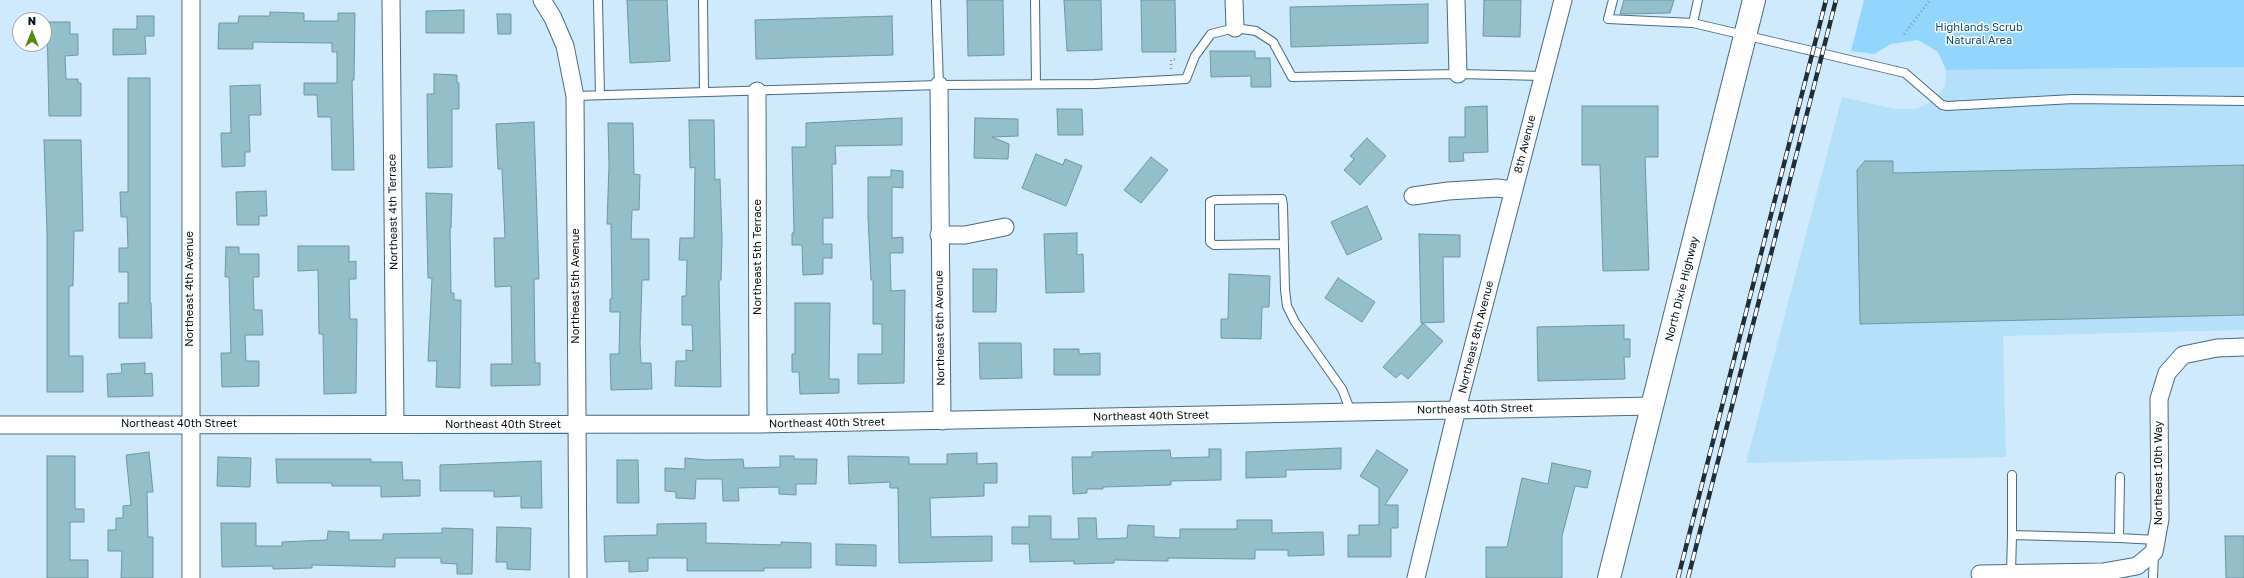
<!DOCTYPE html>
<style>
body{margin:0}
#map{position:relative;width:2244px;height:578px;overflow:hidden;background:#ceeafc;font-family:"Golos Text",sans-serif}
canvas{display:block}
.north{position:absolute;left:12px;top:12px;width:40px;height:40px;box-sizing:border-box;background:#fff;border:1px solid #9ba0a3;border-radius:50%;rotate:0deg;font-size:11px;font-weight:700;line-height:16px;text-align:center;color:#051219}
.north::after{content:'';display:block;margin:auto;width:14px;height:18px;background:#5b8714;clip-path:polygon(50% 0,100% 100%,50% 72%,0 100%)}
</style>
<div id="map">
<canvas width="2244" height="578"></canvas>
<div class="north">N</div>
</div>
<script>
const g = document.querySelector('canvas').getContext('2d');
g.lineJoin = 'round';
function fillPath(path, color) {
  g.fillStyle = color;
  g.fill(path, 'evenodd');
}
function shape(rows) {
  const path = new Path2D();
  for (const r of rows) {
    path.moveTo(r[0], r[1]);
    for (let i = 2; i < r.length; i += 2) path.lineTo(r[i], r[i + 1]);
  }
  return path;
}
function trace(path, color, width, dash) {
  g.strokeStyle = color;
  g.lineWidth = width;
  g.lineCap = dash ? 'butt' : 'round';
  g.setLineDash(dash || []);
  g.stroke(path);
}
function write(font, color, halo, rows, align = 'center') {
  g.font = font + ' "Golos Text",sans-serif';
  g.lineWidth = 3;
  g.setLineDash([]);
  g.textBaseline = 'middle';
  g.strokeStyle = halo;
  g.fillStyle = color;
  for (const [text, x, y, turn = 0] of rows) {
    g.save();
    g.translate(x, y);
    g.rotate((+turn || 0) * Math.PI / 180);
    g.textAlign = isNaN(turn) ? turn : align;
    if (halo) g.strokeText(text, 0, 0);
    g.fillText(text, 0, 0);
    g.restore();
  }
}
fillPath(shape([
 [2244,67,2244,330,2003,336,2006,457,1746,463,1842,97,1895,109,1916,109,1934,100,1945,86,1946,70]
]), '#b4e0fa');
fillPath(shape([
 [1864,0,2244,0,2244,67,1946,70,1938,52,1918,40,1891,44,1874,54,1851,51]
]), '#93d6fd');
const building = shape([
 [627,0,667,0,670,61,630,63,627,0],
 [967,0,1003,0,1004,55,968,56,967,0],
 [1064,0,1101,0,1102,50,1067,51,1064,0],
 [1141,0,1175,0,1176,52,1142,52,1141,0],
 [1484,0,1521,0,1520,37,1483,36,1484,0],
 [1624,0,1674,0,1670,13,1620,14,1624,0],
 [1428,4,1428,43,1291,47,1290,7,1428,4],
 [464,10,464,33,426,33,426,11,464,10],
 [270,12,304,13,304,21,338,21,338,13,355,13,354,80,352,80,354,170,332,170,331,117,318,117,317,95,304,95,304,83,337,83,337,52,332,52,332,43,253,42,253,49,218,49,219,23,238,23,239,16,270,16,270,12],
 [497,14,511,14,511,34,498,34,497,14],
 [137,16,154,16,154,36,145,36,146,54,113,55,113,29,137,29,137,16],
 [892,16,893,55,756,59,755,20,892,16],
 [47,22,70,22,70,34,78,34,78,55,65,56,66,79,78,79,78,83,81,83,81,116,49,116,47,22],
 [1210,51,1255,51,1255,58,1270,58,1271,87,1251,87,1251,76,1211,77,1210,51],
 [434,74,457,75,457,83,459,83,459,109,452,109,452,167,428,168,427,94,434,94,434,74],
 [128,78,150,78,150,303,151,303,152,338,119,338,119,303,128,303,128,272,119,272,119,248,128,248,127,217,121,217,120,192,128,192,128,78],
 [260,85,261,115,249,115,250,152,245,152,245,166,222,167,221,133,231,133,230,86,260,85],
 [1487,106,1488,152,1463,153,1464,161,1449,162,1449,137,1465,137,1465,107,1487,106],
 [1582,106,1658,106,1658,157,1645,157,1649,270,1603,271,1600,165,1582,165,1582,106],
 [1057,109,1082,109,1083,135,1058,135,1057,109],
 [902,118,902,145,835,146,836,164,832,164,833,218,823,218,823,244,832,244,832,258,823,258,823,274,803,275,802,245,792,245,792,233,794,233,792,147,806,147,806,123,902,118],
 [975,118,1018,119,1018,136,992,137,1009,144,1008,159,974,158,975,118],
 [689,120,714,120,715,180,720,179,722,239,721,280,719,280,721,387,675,386,676,361,686,361,686,350,693,351,692,325,682,325,682,296,686,296,687,260,679,260,680,238,694,238,695,167,690,168,689,120],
 [534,122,539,279,534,279,535,363,540,363,540,385,491,386,491,364,512,364,511,286,495,287,494,238,505,238,502,169,498,169,496,124,534,122],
 [608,123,633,123,634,174,640,175,639,210,632,210,631,239,649,239,649,280,642,280,640,343,641,363,651,363,652,389,611,390,610,354,619,354,620,312,610,312,610,299,612,299,611,224,607,224,609,165,608,123],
 [1367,138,1386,156,1360,185,1344,170,1354,159,1350,156,1367,138],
 [44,140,81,140,83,231,74,231,73,286,69,286,69,356,83,356,83,392,47,392,47,231,44,140],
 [1036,154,1063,165,1065,159,1082,166,1066,206,1022,188,1036,154],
 [1151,157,1168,170,1141,203,1124,190,1151,157],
 [1865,161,1893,161,1893,173,2244,165,2244,315,1860,324,1857,170,1865,161],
 [891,170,903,171,903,188,892,187,892,238,903,237,903,253,890,253,891,291,905,290,904,383,858,384,858,354,882,354,882,324,873,324,873,280,871,280,868,217,868,177,891,177,891,170],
 [266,191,267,216,259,216,259,225,237,225,236,192,266,191],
 [426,193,452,194,451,228,450,228,451,293,454,293,454,300,461,300,460,388,436,387,437,361,428,361,432,278,428,278,426,193],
 [1367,206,1382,239,1347,255,1331,222,1367,206],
 [1077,233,1077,255,1083,254,1084,292,1046,293,1044,234,1077,233],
 [1419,234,1460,235,1460,257,1443,257,1444,322,1421,323,1419,234],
 [298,246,349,246,349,262,356,261,356,279,349,279,350,319,357,319,356,393,324,394,323,334,319,334,318,270,298,271,298,246],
 [226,247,239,247,239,254,259,254,259,277,253,277,254,310,262,310,263,335,245,335,246,361,259,361,259,386,222,387,221,353,231,353,229,277,225,277,226,247],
 [973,269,997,269,996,312,973,312,973,269],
 [1229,274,1270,276,1269,307,1262,307,1261,339,1221,338,1221,319,1228,319,1229,274],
 [1338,278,1375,302,1362,322,1325,298,1338,278],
 [795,303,830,303,829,379,839,379,839,393,800,394,799,372,792,372,792,354,795,354,795,303],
 [1423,323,1443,341,1408,379,1401,373,1396,378,1383,367,1423,323],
 [1624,325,1624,339,1630,339,1630,357,1624,357,1625,379,1538,381,1537,327,1624,325],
 [979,343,1021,343,1022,378,980,379,979,343],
 [1054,349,1079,349,1079,354,1100,353,1100,375,1054,375,1054,349],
 [145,363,145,374,152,373,153,396,108,397,107,374,122,373,121,364,145,363],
 [1341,448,1341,469,1286,470,1286,477,1246,478,1246,452,1341,448],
 [1209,449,1221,449,1221,480,1171,481,1171,485,1103,487,1103,489,1087,489,1087,493,1073,494,1072,457,1092,457,1092,452,1170,450,1171,458,1209,457,1209,449],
 [1377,450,1408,470,1385,505,1398,505,1398,528,1391,528,1391,557,1348,557,1348,535,1359,535,1359,525,1379,525,1379,488,1360,476,1377,450],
 [149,452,153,492,147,492,148,537,153,537,153,578,121,578,122,551,108,551,108,530,116,530,116,518,123,518,123,506,131,505,126,455,149,452],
 [977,453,977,464,997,463,997,483,984,483,984,496,930,498,931,537,992,536,992,561,899,563,898,488,890,488,890,482,849,484,848,456,909,457,909,464,947,464,947,454,977,453],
 [47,456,75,456,75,509,84,509,84,522,70,522,70,560,88,560,88,578,47,578,47,456],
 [780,456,794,456,794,459,817,459,816,484,796,484,796,495,779,494,779,487,738,488,739,501,723,501,722,479,696,479,695,499,676,498,676,492,665,491,665,468,685,469,685,458,708,460,743,459,744,468,780,467,780,456],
 [218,457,251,458,250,487,217,486,218,457],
 [276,459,371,459,371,462,402,462,403,480,420,480,420,496,381,497,381,486,332,486,332,483,277,483,276,459],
 [617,460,638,460,639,503,617,503,617,460],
 [541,461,542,508,521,508,521,496,494,497,494,491,440,491,440,465,541,461],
 [1552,463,1591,471,1587,488,1575,486,1562,536,1562,578,1486,578,1486,547,1507,547,1522,478,1548,484,1552,463],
 [1029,516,1051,516,1051,539,1079,539,1078,518,1096,518,1097,539,1127,538,1128,525,1154,526,1154,537,1180,538,1180,529,1237,529,1237,520,1272,520,1272,533,1323,532,1324,555,1288,556,1288,550,1255,550,1255,559,1168,558,1168,561,1114,560,1114,563,1074,564,1074,561,1030,562,1029,544,1012,544,1012,527,1029,527,1029,516],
 [221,523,256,523,256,546,282,546,282,542,327,540,328,531,349,532,349,540,383,540,383,534,442,533,442,528,473,529,472,574,457,574,457,564,441,563,441,558,395,558,395,567,312,565,312,568,273,569,273,566,222,567,221,523],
 [706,523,706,543,781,545,781,542,811,543,811,568,764,568,764,571,687,571,687,558,648,558,648,571,629,572,629,561,605,562,604,536,657,535,657,524,706,523],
 [497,527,531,528,530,570,507,569,507,562,496,562,497,527],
 [2225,536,2244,536,2244,578,2226,578,2225,536],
 [836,544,876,545,876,566,836,565,836,544]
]);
fillPath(building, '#93bfc9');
trace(building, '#6d97a1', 1);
const lane = shape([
 [598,0,600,95],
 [703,0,704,92],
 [936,0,939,85],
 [1035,0,1036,84],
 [1613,0,1608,19,1693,23,1905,73,1942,105,1947,106,2073,99,2244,101],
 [1693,23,1698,0],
 [575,96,939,85,1095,84,1186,79,1195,56,1211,34,1235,28,1256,31,1273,42,1292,77,1458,74,1543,76],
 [1284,244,1214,245,1210,242,1210,202,1215,200,1282,199,1283,205,1285,290,1287,306,1295,322,1342,389,1351,412],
 [2012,475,2012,535],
 [2119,538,2156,540],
 [2011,573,2012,535,2119,538,2120,477],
 [2153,578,2154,553]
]);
const street = shape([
 [391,0,395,423],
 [542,0,553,18,565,46,575,96,578,578],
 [1234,0,1235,28],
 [1456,0,1458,74],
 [939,85,942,421],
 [757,91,758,424],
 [1413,196,1448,191,1497,188,1514,190],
 [939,235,965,235,1005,227],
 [0,425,758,424,1653,406],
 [1980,574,2103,572,2137,566,2154,552,2160,519,2159,399,2167,373,2183,355,2217,348,2244,347],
 [191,578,191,0],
 [1416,578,1457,409,1563,0]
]);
const secondary = shape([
 [1609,578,1754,0]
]);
trace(lane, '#4a6a7d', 10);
trace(street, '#4a6a7d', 19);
trace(secondary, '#4a6a7d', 24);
trace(shape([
 [1904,34,1930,0],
 [1171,69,1171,60,1175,59]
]), '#8299a7', 2.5, [1, 3]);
trace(lane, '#fff', 8);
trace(street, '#fff', 17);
trace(secondary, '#fff', 22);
const rail = shape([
 [1678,578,1826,0],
 [1688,578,1836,0]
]);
trace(rail, '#202f37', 4.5);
trace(rail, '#fff', 3, [9]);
write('11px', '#085171', '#fff', [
 ["Highlands Scrub",1979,28],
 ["Natural Area",1979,41]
]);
write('11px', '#051219', '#fff', [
 ["8th Avenue",1525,144,-76],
 ["Northeast 4th Terrace",393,212,-91],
 ["Northeast 5th Terrace",758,257,-90],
 ["Northeast 5th Avenue",576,286,-90],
 ["Northeast 4th Avenue",190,289,-90],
 ["North Dixie Highway",1682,289,-76],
 ["Northeast 6th Avenue",940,328,-91],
 ["Northeast 8th Avenue",1476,337,-76],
 ["Northeast 40th Street",1475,409,-1],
 ["Northeast 40th Street",1151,416,-1],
 ["Northeast 40th Street",827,423,-1],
 ["Northeast 40th Street",179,424],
 ["Northeast 40th Street",503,425],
 ["Northeast 10th Way",2159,473,-90]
]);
</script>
